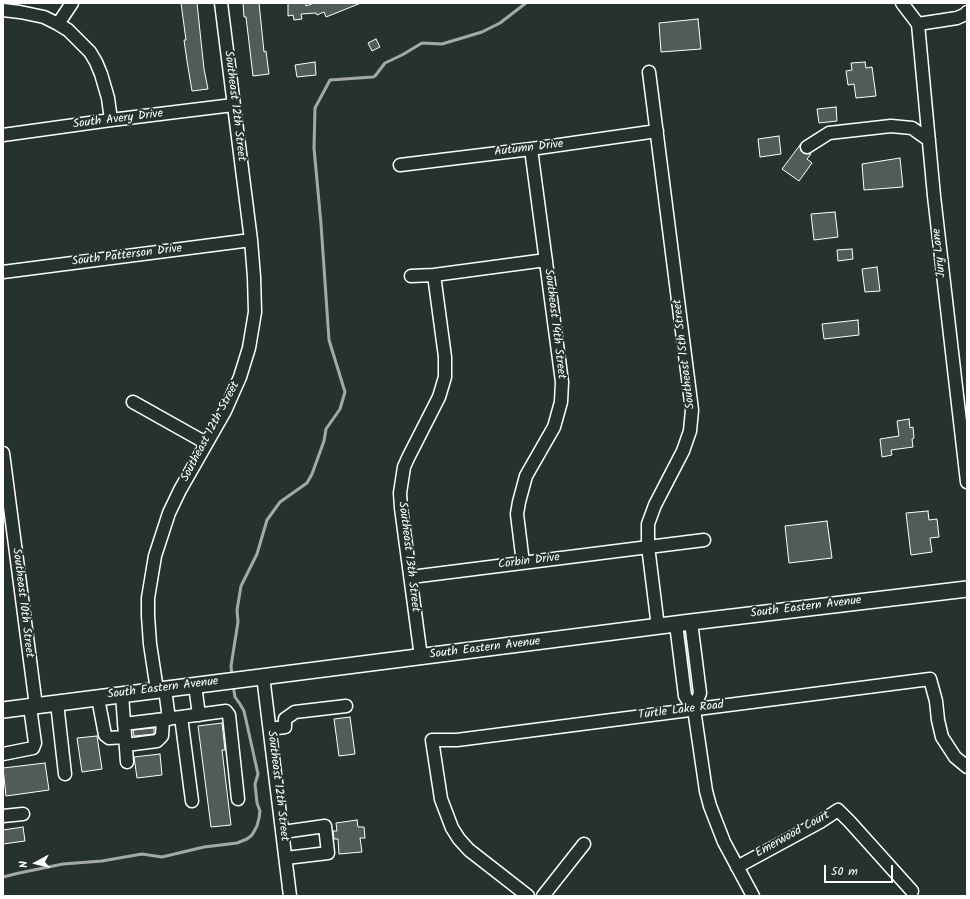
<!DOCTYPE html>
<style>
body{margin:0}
#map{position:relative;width:970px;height:899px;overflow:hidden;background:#26332d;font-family:Kalam,sans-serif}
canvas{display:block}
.frame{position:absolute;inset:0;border:4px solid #fff;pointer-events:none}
.north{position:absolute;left:16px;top:843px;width:40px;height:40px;-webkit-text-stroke:3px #26332d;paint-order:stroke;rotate:263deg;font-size:11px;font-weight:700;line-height:16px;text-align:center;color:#fff}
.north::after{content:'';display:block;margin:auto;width:14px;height:18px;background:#fff;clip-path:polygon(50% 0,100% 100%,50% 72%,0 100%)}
.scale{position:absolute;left:824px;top:865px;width:69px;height:18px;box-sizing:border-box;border:2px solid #fff;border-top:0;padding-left:5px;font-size:12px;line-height:14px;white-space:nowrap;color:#fff;-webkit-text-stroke:3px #26332d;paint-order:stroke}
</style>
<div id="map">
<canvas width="970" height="899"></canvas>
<div class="frame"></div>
<div class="north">N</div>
<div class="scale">50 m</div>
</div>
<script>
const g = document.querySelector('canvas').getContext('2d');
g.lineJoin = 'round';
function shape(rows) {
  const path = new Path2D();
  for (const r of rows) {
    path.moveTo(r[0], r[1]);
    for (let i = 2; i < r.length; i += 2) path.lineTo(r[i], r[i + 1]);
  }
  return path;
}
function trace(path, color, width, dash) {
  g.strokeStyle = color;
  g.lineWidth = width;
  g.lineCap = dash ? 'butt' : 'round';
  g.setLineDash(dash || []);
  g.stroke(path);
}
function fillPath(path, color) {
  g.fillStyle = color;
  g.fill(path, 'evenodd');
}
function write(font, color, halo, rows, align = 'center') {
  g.font = font + ' Kalam,sans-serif';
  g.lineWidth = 4;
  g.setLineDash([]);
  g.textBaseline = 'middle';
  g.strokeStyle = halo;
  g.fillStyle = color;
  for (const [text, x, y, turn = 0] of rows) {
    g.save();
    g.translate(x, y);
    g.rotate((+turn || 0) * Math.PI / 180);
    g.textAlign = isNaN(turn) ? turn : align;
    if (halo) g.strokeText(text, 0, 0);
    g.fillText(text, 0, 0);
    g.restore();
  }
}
trace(shape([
 [232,676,231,666,238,622,237,610,241,586,257,554,267,520,280,502,307,483,312,474,324,441,326,429,340,409,345,392,329,340,321,224,314,148,315,108,330,80,373,77,375,76,385,63,402,55,422,43,442,44,482,32,500,23,526,3],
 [3,877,19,873,63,864,102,861,142,854,162,857,204,847,237,843,247,839,252,835,257,826,259,818,260,811,257,803,255,784,258,774,244,711,240,704,235,697,233,685]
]), '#a4a9a7', 3);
const building = shape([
 [181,3,197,3,204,69,208,89,192,91,187,61,184,40,186,40,181,3],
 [243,3,259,3,264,52,266,51,269,74,253,76,246,17,244,17,243,3],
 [288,3,306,3,306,6,314,3,361,3,326,17,324,12,317,15,316,13,301,14,302,19,294,20,293,15,288,16,288,3],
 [698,19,701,49,661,52,659,23,698,19],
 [376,39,380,47,372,51,368,43,376,39],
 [315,62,316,75,297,77,295,65,315,62],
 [865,62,866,68,872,67,876,96,856,98,854,84,848,85,846,71,852,70,851,63,865,62],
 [836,107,837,121,819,123,817,109,836,107],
 [779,136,781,154,760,157,758,139,779,136],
 [800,145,801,151,803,153,811,154,807,159,812,163,799,181,782,169,800,145],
 [900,158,903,187,864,190,862,164,900,158],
 [835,212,838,237,814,240,811,214,835,212],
 [852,249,853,259,838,261,837,250,852,249],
 [877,267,880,291,865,292,862,269,877,267],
 [858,320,859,335,824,339,822,324,858,320],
 [909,419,910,428,913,427,914,438,912,439,913,447,891,450,892,455,882,457,880,439,899,436,897,421,909,419],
 [928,511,929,520,937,519,939,537,930,538,932,552,911,555,906,513,928,511],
 [827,521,832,558,789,563,785,526,827,521],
 [350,717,355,754,339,756,334,719,350,717],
 [222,723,225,750,222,750,231,825,211,827,198,726,222,723],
 [154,728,154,734,134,736,133,730,154,728],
 [97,736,102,769,82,772,77,738,97,736],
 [160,754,162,775,137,778,134,757,160,754],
 [45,763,49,790,6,796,3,768,45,763],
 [357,820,358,827,364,827,365,838,360,838,362,852,339,854,338,839,334,839,333,831,337,831,336,823,357,820],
 [23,827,25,841,3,844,3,830,23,827]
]);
fillPath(building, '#515c57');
trace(building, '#fff', 1);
const minor = shape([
 [902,3,918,24,934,196,967,482],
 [3,10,20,12,44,17,58,24,68,30,90,52,96,62,101,74,108,98,111,120],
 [58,24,72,3],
 [918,24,957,18,966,14,967,12],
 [649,72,692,410,690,431,683,451,655,505,648,524,648,546,658,627],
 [3,135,111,120,233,105],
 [807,147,829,133,891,126,912,128,929,140],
 [400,165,531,149,657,131],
 [3,272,251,240],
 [411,276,434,275,546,260],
 [133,402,206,443],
 [3,453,36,706],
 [523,563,517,514,519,502,526,476,554,427,561,402,562,382,531,149],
 [411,577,704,540],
 [691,622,700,693,694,709],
 [676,624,685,696,694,709,706,791,710,806,724,842,753,896],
 [421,657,401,508,400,493,404,467,408,458,439,397,445,377,445,357,434,275],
 [263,676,290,896],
 [195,685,199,715],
 [165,689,169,719],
 [157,690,150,644,148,616,148,598,155,556,169,513,180,490,225,411,240,377,249,348,255,312,254,277,251,240,221,3],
 [122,695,127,762],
 [98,698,105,735,109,738,125,737],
 [57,703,65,774],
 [124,724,181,717],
 [270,729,285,727,285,719,295,712,346,706],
 [126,745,157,741,162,736,163,719],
 [3,754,33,748,35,743,30,707],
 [192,801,181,717,226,711,229,715,238,799],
 [3,816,23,814],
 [283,832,325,826,328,853,286,858],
 [737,867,820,822,838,810,850,822,912,891],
 [528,896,469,850,459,839,452,828,441,799,432,740,457,740,930,679,936,701,938,720,942,737,955,757,967,767],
 [543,896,584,844]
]);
const major = shape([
 [3,710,691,622,967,589]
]);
trace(minor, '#fff', 15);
trace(major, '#fff', 18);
trace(minor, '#26332d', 12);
trace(major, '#26332d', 15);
write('12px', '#fff', '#26332d', [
 ["Southeast 12th Street",234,106,83],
 ["South Avery Drive",118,120,-7],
 ["Autumn Drive",529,149,-7],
 ["Jury Lane",940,253,-96],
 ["South Patterson Drive",127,256,-7],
 ["Southeast 14th Street",554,324,83],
 ["Southeast 15th Street",685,354,-97],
 ["Southeast 12th Street",211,432,-62],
 ["Southeast 13th Street",408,557,83],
 ["Corbin Drive",529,562,-7],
 ["Southeast 10th Street",22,603,83],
 ["South Eastern Avenue",806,608,-7],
 ["South Eastern Avenue",485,649,-7],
 ["South Eastern Avenue",163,689,-7],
 ["Turtle Lake Road",681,711,-7],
 ["Southeast 12th Street",277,786,83],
 ["Emerwood Court",793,835,-29]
]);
</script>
